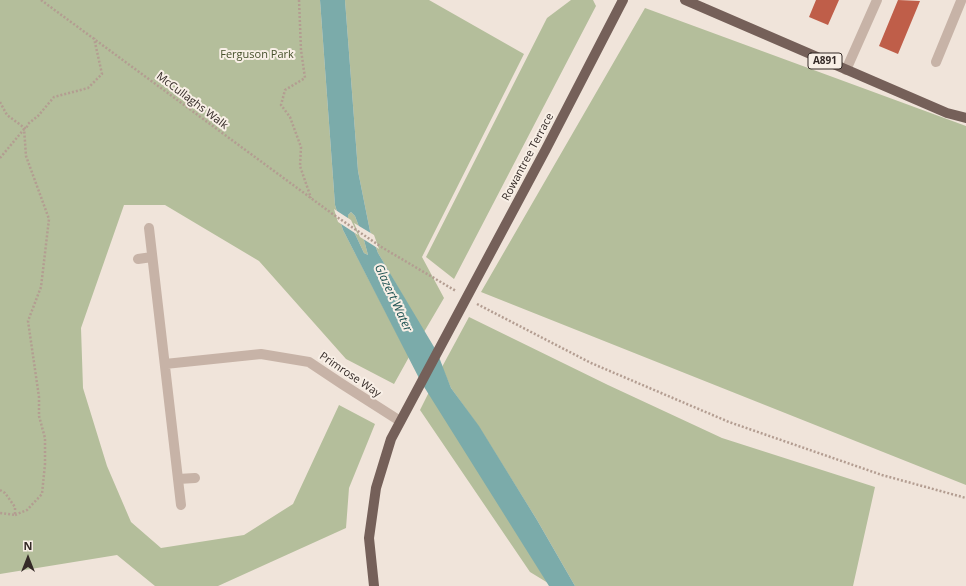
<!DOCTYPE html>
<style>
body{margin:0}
#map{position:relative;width:966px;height:586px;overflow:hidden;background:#f0e4da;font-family:"Open Sans",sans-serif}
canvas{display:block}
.north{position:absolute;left:8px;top:538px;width:40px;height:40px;-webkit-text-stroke:3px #f8efe6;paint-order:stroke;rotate:0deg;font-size:11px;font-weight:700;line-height:16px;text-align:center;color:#342a27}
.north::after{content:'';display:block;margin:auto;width:14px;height:18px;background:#342a27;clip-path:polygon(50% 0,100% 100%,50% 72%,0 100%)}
</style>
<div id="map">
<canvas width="966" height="586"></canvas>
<div class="north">N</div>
</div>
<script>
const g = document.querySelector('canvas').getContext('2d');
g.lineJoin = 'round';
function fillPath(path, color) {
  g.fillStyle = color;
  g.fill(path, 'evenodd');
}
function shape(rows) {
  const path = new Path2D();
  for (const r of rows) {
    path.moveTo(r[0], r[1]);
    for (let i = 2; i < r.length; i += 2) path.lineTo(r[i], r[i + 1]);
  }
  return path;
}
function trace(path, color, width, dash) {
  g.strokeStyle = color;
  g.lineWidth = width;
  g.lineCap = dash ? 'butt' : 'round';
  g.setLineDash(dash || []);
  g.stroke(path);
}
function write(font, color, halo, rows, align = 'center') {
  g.font = font + ' "Open Sans",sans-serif';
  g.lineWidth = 4;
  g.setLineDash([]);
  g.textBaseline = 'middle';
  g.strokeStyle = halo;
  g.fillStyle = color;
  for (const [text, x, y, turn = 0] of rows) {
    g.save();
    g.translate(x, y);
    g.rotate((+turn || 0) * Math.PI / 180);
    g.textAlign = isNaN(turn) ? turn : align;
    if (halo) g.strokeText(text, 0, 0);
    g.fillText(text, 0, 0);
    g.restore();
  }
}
fillPath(shape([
 [0,0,320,0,335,205,343,230,409,357,394,384,346,359,259,261,165,205,124,205,81,328,83,388,107,466,131,522,161,548,244,535,293,504,339,405,375,424,349,488,346,528,218,586,155,586,117,555,0,574],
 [345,0,429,0,524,54,422,257,444,298,424,332,378,253,370,231,358,171],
 [571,0,593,0,596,6,454,279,426,257,547,18],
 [645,8,966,126,966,485,481,292],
 [351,212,355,216,364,240,368,255,364,253,348,219,348,215],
 [469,317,608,385,722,438,875,487,853,586,575,586,537,520,479,427,451,388,442,367],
 [429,392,548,583,530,572,420,410]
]), '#b4be9b');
fillPath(shape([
 [320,0,345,0,358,171,370,231,378,253,437,352,451,388,479,426,537,520,575,586,549,586,421,382,343,230,335,205],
 [351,212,355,216,364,240,368,255,364,253,348,219,348,215]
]), '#7babaa');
fillPath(shape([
 [334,209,351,220,358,235,338,222],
 [354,223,374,235,379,249,360,237]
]), '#f0e4da');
fillPath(shape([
 [816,0,839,0,828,25,809,17],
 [898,0,920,1,898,54,879,46]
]), '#bf5e49');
trace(shape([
 [41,0,334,215,383,248,456,291],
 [299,0,301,50,305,78,285,90,281,105,290,117,301,147,300,166,311,198],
 [0,102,7,115,26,129,28,124,38,116,54,97,88,88,102,74,94,38],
 [0,158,25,128],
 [477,304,591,363,729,422,882,475,966,498],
 [0,490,5,493,15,507,15,515,0,513],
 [15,515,27,510,42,494,45,464,45,438,39,416,39,397,28,321,41,287,49,219,26,156,24,128]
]), '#b39d91', 2.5, [2, 2]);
trace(shape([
 [936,62,961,1],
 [846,70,877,0],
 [149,228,181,505],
 [138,259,152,257],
 [165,364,261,354,309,362,342,384,400,421],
 [178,479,195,478]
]), '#c7b3a7', 10);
trace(shape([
 [685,0,947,113,966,118],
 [374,586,369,538,376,488,391,439,546,149,623,0]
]), '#756059', 10);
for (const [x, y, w] of [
 [825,61,34]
]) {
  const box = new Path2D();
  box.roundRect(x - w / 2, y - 8, w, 16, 3);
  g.fillStyle = '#f8efe6';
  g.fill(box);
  trace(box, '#342a27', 1);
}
write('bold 10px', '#342a27', null, [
 ["A891",825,61]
]);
write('11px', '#46512c', '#f8efe6', [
 ["Ferguson Park",257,55]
]);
write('11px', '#342a27', '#f8efe6', [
 ["McCullaghs Walk",192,101,37],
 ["Rowantree Terrace",528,157,-62],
 ["Primrose Way",350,375,34]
]);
write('italic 12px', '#1f5353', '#f8efe6', [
 ["Glazert Water",393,298,65]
]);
</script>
